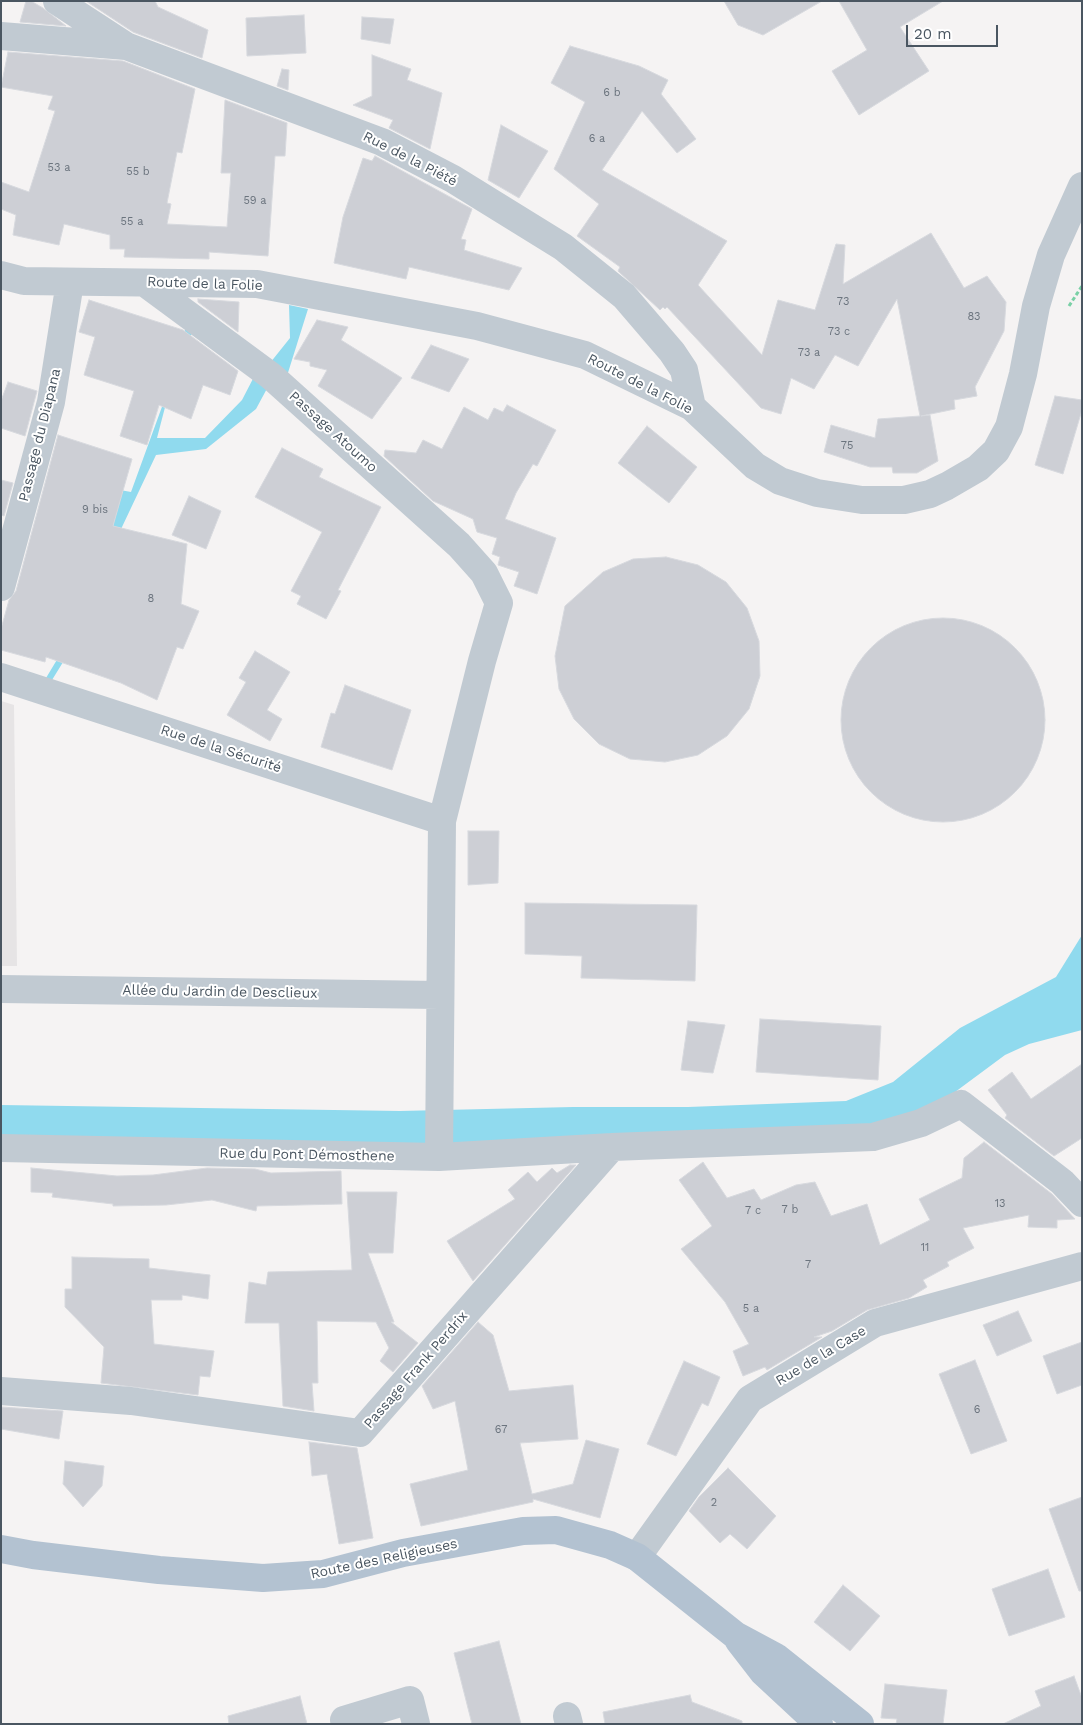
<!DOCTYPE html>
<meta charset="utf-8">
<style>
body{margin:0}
#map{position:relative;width:1083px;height:1725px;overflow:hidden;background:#f5f3f3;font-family:"Work Sans",sans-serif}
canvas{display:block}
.frame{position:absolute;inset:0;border:2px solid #4a5661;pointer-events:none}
.scale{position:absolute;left:906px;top:25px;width:92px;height:22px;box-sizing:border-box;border:2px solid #4a5661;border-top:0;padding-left:6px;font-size:15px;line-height:18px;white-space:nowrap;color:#4a5661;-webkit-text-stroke:4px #fff;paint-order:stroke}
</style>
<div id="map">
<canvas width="1083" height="1725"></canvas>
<div class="frame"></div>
<div class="scale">20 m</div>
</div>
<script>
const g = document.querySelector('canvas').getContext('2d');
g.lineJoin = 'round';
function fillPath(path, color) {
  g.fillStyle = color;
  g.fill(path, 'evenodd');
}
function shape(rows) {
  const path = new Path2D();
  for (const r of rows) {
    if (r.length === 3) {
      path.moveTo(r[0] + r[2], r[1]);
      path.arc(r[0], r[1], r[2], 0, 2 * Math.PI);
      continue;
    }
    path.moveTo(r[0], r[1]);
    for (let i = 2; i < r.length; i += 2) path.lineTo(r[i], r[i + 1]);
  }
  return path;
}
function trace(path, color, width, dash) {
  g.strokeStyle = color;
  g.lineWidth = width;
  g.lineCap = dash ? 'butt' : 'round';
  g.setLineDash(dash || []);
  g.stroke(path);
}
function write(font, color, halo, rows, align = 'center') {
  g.font = font + ' "Work Sans",sans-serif';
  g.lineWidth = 4;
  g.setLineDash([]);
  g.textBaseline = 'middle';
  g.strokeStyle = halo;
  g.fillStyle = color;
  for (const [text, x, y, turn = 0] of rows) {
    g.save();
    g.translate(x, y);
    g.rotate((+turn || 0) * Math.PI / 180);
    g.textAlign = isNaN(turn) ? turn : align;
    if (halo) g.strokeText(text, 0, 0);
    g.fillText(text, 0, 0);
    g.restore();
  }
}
fillPath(shape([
 [1,701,14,705,17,966,1,966]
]), '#e6e4e5');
fillPath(shape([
 [289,305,308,309,286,379,270,363,290,338],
 [187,323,194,328,169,392,157,438,205,438,242,400,257,371,270,383,256,409,206,449,156,455,122,527,97,607,52,680,46,678,85,613,111,536,120,490,131,492,167,393],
 [1082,935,1082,1030,1029,1044,1005,1055,924,1115,858,1129,464,1151,1,1143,1,1105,400,1111,573,1107,688,1107,846,1101,893,1082,960,1028,1056,977]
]), '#90daee');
const building = shape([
 [26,1,31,1,43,8,66,26,20,22,26,1],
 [86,1,155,1,158,7,208,30,202,58,133,32,86,1],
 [724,1,822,1,763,35,738,25,724,1],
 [839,1,943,1,900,27,929,71,859,115,832,71,867,50,839,1],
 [304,15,306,53,247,56,246,18,304,15],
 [362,17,394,19,390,44,361,39,362,17],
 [570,46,639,66,668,80,661,94,696,139,677,153,642,111,602,170,727,241,698,285,762,355,778,300,815,310,836,244,845,245,843,284,931,233,964,288,987,276,1006,302,1004,331,975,387,977,396,954,400,955,409,921,416,930,415,938,461,917,473,893,473,892,467,870,467,824,452,831,425,875,438,878,419,920,416,897,299,858,366,835,355,814,389,791,378,781,414,761,408,667,307,665,309,663,307,660,310,618,271,620,267,577,236,599,204,554,169,585,102,551,83,570,46],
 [8,52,123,61,195,89,182,153,177,152,167,203,171,204,167,224,227,227,231,173,221,173,225,100,287,123,285,156,275,156,268,256,209,252,209,259,124,257,125,249,110,249,110,235,64,224,59,245,13,235,16,215,1,209,1,182,29,192,55,111,48,109,53,96,1,87,8,52],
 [372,55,411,69,407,80,442,93,430,149,389,128,393,120,353,105,372,96,372,55],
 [282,69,289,70,288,90,277,86,282,69],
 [501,125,548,151,519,198,488,180,501,125],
 [375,156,472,209,461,239,466,240,464,250,522,268,509,290,409,267,406,279,334,263,343,217,363,158,372,161,375,156],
 [198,299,239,302,238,332,198,302,198,299],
 [89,300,183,330,238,371,230,395,203,385,191,419,159,405,147,445,120,436,134,391,84,375,95,337,79,332,89,300],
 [317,320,348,327,341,340,402,378,372,419,318,386,327,370,310,366,310,362,294,359,317,320],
 [431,345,469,359,449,392,411,378,431,345],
 [8,382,37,391,25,436,1,428,1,401,8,382],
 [1055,396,1082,400,1082,410,1063,474,1035,465,1055,396],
 [507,405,556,430,537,466,533,464,516,493,505,519,556,538,537,594,514,586,519,572,498,565,500,557,492,554,497,538,477,532,473,519,433,501,384,456,385,450,416,453,423,440,442,449,464,407,488,420,494,408,503,412,507,405],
 [647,426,697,467,669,503,618,463,647,426],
 [58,435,132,459,113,526,187,544,181,604,199,611,183,649,177,647,157,700,121,683,46,657,45,662,1,650,1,629,9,600,16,591,58,435],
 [282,448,323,469,319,477,381,507,338,590,341,591,326,619,297,604,301,596,291,591,322,532,255,497,282,448],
 [1,480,13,483,4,516,1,515,1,480],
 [189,496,221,511,206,549,172,535,189,496],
 [666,557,698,565,726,582,747,608,759,641,760,676,749,709,727,736,698,755,665,762,630,759,599,744,574,719,559,689,555,656,565,606,603,572,633,559,666,557],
 [943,720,102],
 [255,651,290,672,267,710,282,719,270,741,227,715,246,682,239,678,255,651],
 [345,685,411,710,392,770,321,747,331,713,335,714,345,685],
 [468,831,499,831,498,883,468,885,468,831],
 [525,903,697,905,695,981,581,978,582,956,525,954,525,903],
 [760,1019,881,1026,878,1080,756,1072,760,1019],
 [688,1021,725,1025,713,1073,681,1070,688,1021],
 [1082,1064,1082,1138,1054,1156,1005,1118,1007,1115,988,1090,1012,1072,1031,1099,1082,1064],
 [984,1142,1052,1194,1075,1219,1057,1220,1057,1228,1028,1227,1029,1215,963,1228,974,1248,947,1262,949,1266,923,1280,927,1287,909,1298,867,1310,832,1331,814,1337,822,1337,767,1370,765,1367,743,1376,733,1351,749,1344,725,1302,681,1249,712,1226,679,1180,703,1162,727,1198,754,1189,761,1200,796,1185,815,1182,831,1216,867,1204,880,1245,930,1220,919,1199,962,1178,964,1158,984,1142],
 [570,1165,576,1165,473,1281,447,1241,515,1199,508,1190,528,1172,537,1182,552,1168,557,1173,570,1165],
 [31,1168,117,1176,153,1175,207,1168,255,1169,271,1173,341,1171,342,1204,257,1206,256,1211,212,1200,166,1205,113,1206,113,1204,52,1197,53,1193,31,1192,31,1168],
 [347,1192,397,1192,393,1253,368,1253,394,1322,391,1322,418,1343,393,1372,380,1361,389,1348,376,1322,317,1321,318,1383,312,1383,314,1411,283,1406,279,1323,245,1323,249,1282,266,1285,268,1272,352,1270,347,1192],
 [72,1257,149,1259,149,1268,210,1275,208,1299,182,1295,182,1300,151,1300,154,1344,214,1351,210,1377,200,1376,198,1395,101,1383,104,1347,65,1307,65,1289,72,1289,72,1257],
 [1018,1311,1032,1341,997,1356,983,1325,1018,1311],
 [478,1322,493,1335,509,1391,573,1385,578,1439,520,1443,532,1494,573,1484,586,1440,619,1449,600,1518,533,1499,533,1502,421,1526,410,1484,468,1470,455,1401,433,1409,422,1386,478,1322],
 [1082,1342,1082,1385,1057,1394,1043,1356,1082,1342],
 [975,1360,1007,1441,971,1454,939,1374,975,1360],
 [684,1361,720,1377,708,1406,702,1403,676,1456,647,1444,684,1361],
 [1,1407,63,1411,59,1439,1,1429,1,1407],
 [309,1442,357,1448,373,1538,339,1544,327,1474,312,1476,309,1442],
 [65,1461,104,1466,102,1486,83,1507,63,1484,65,1461],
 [728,1468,776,1516,747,1549,730,1534,720,1543,689,1511,699,1497,728,1468],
 [1082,1497,1082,1591,1079,1591,1049,1509,1082,1497],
 [1048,1569,1065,1617,1009,1636,992,1589,1048,1569],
 [843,1585,880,1616,850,1651,814,1622,843,1585],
 [499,1641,521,1724,472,1724,454,1653,499,1641],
 [1074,1676,1082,1698,1082,1724,1003,1724,1041,1706,1035,1691,1074,1676],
 [885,1684,947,1690,943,1724,896,1724,897,1719,881,1718,885,1684],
 [690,1695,692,1702,742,1721,742,1724,605,1724,603,1712,690,1695],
 [300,1696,307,1724,229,1724,228,1716,300,1696]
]);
fillPath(building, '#cdcfd5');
trace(building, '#d7d9de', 1);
trace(shape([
 [1069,306,1082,286]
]), '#7ad0a6', 3, [4, 2.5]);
trace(shape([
 [57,1,126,46,382,142,453,179,563,247,624,296,672,352,684,370,692,407],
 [1,36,126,46],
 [1,275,24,281,257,284,477,326,585,355,692,407,755,466,780,481,817,493,862,500,904,500,930,494,947,486,978,468,996,451,1009,427,1023,374,1036,306,1051,255,1082,186],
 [145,283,271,376,459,545,484,573,499,603,482,661,442,821,439,1157],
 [1,587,51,402,70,282],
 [1,677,442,821],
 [1,989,439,995],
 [1,1148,439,1157,612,1147,873,1137,921,1123,961,1104,1062,1182,1082,1203],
 [1,1391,131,1401,360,1433,612,1147],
 [637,1557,750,1399,875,1323,1082,1266],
 [567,1716,569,1724],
 [344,1720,410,1700,416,1724]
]), '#c1cad2', 28);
trace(shape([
 [1,1549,33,1555,159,1570,263,1578,323,1574,403,1553,523,1531,556,1530,610,1545,637,1557,735,1635,776,1657,860,1724],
 [739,1641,763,1672,819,1724]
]), '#b3c2d1', 28);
write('11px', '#6b747e', null, [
 ["6 b",612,93],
 ["6 a",597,139],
 ["53 a",59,168],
 ["55 b",138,172],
 ["59 a",255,201],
 ["55 a",132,222],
 ["73",843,302],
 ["83",974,317],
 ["73 c",839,332],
 ["73 a",809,353],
 ["75",847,446],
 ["9 bis",95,510],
 ["8",151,599],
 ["13",1000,1204],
 ["7 b",790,1210],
 ["7 c",753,1211],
 ["11",925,1248],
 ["7",808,1265],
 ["5 a",751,1309],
 ["6",977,1410],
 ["67",501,1430],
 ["2",714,1503]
]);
write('14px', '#4a5661', '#fff', [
 ["Rue de la Piété",410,159,27],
 ["Route de la Folie",205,284,2],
 ["Route de la Folie",640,384,27],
 ["Passage Atoumo",333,432,42],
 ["Passage du Diapana",40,435,-76],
 ["Rue de la Sécurité",221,749,18],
 ["Allée du Jardin de Desclieux",220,992,1],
 ["Rue du Pont Démosthene",307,1155,1],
 ["Rue de la Case",821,1356,-31],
 ["Passage Frank Perdrix",416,1370,-49],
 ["Route des Religieuses",384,1559,-12]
]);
</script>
